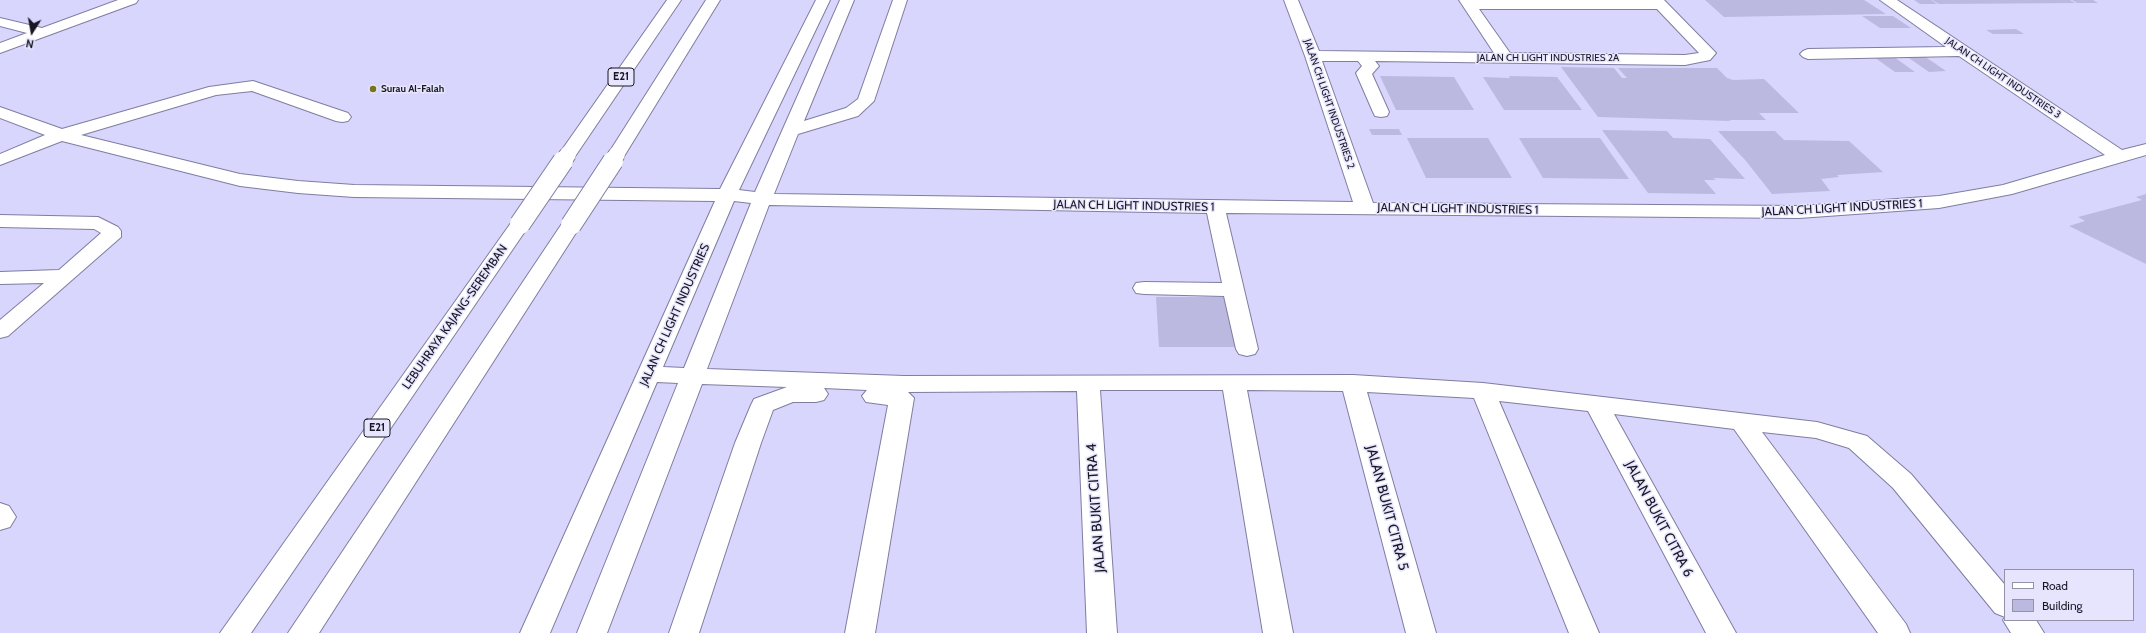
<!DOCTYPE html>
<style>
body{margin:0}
#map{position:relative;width:2146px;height:633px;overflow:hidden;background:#d8d6fd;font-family:Cabin,sans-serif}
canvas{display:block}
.legend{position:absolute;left:2004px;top:569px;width:130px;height:52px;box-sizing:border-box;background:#e6e5fd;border:1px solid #9392a6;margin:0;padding:5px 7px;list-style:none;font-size:12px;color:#171623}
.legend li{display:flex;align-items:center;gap:8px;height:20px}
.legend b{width:20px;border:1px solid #9392a6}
.north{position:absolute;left:12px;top:12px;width:40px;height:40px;-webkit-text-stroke:3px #e6e5fd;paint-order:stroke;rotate:191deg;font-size:11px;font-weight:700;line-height:16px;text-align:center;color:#171623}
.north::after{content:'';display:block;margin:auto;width:14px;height:18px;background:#171623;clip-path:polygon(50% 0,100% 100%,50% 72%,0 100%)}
</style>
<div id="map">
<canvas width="2146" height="633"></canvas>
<ul class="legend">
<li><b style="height:5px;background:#fff"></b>Road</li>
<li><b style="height:11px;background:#bbb9df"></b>Building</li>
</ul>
<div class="north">N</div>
</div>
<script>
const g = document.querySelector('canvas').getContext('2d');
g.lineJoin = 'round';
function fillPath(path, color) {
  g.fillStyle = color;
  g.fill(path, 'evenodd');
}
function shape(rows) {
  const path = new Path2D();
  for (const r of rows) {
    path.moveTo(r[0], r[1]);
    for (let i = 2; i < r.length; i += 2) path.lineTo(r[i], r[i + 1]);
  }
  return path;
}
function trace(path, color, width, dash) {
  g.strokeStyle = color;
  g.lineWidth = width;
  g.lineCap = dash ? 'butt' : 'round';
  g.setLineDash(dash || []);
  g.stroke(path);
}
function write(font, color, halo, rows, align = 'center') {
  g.font = font + ' Cabin,sans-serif';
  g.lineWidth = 3;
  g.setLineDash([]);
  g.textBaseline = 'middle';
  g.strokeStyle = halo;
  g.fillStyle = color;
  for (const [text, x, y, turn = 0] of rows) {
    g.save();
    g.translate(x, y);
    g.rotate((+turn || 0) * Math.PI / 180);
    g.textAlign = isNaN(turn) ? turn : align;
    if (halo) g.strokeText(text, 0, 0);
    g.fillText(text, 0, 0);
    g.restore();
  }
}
fillPath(shape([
 [1705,0,1864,0,1886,14,1724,17],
 [1914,0,1931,0,1937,4,1920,4],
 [1932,0,2070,0,2075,3,1939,4],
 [2072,0,2093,0,2098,3,2077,3],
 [1862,16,1893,16,1911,28,1880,28],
 [2016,29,2024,34,1993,34,1986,30],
 [1906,56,1924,56,1946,71,1929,72],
 [1874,57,1894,57,1915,72,1895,72],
 [1561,67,1614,68,1622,78,1627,78,1618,68,1717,68,1727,78,1733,80,1764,79,1799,113,1759,113,1766,120,1729,120,1731,121,1598,117],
 [1380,76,1454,77,1474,110,1396,110],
 [1509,76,1557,77,1582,110,1504,110,1483,77,1510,78],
 [1369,129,1399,129,1402,135,1372,135],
 [1602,130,1667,131,1673,138,1710,139,1745,179,1713,178,1716,180,1704,180,1716,194,1648,193],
 [1718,131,1775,131,1784,140,1849,141,1883,172,1837,175,1839,177,1821,179,1819,176,1830,191,1772,194,1746,161],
 [1407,138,1488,138,1512,178,1426,178],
 [1519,138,1600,138,1629,179,1543,178],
 [2146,194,2146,264,2069,226,2085,221,2078,217,2142,200,2136,197],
 [1156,297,1233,297,1242,347,1159,347]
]), '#bbb9df');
const minor = shape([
 [118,0,138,0,136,3,0,53,0,43,27,33,0,26,0,18,42,28,118,0],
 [816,0,830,0,739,190,755,192,840,0,854,0,804,121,846,108,858,99,893,0,907,0,874,101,858,116,798,134,774,194,1353,202,1305,56,1284,0,1298,0,1319,51,1494,53,1459,0,1664,0,1716,53,1710,60,1685,65,1375,61,1379,66,1372,74,1389,112,1387,116,1381,117,1375,116,1373,112,1356,73,1362,66,1358,61,1322,61,1373,203,1799,206,1939,196,2003,185,2105,155,1959,56,1808,59,1803,57,1800,54,1803,51,1808,49,1946,47,1880,0,1897,0,2122,150,2146,144,2146,155,2012,194,1939,208,1799,218,1226,213,1258,349,1255,354,1247,356,1239,354,1236,349,1224,296,1144,294,1136,293,1133,288,1136,283,1144,282,1222,283,1207,213,769,205,707,369,904,376,1353,375,1483,383,1817,422,1867,436,1911,474,2005,585,2005,620,2036,620,2044,633,2011,633,2003,620,2005,617,1995,613,1893,488,1849,448,1816,438,1762,432,1906,624,1910,633,1878,633,1734,429,1614,414,1736,633,1706,633,1588,411,1499,401,1599,633,1569,633,1474,398,1367,392,1436,633,1406,633,1343,391,1247,390,1293,633,1263,633,1223,390,1100,390,1117,633,1087,633,1077,391,908,392,914,398,875,633,845,633,888,405,866,402,862,396,867,390,824,388,828,394,824,400,816,402,793,402,773,410,761,443,699,633,669,633,735,443,751,405,754,399,787,387,702,384,607,633,577,633,678,383,657,382,550,633,520,633,715,201,354,197,298,193,240,186,62,141,0,165,0,154,45,135,0,118,0,107,62,129,209,87,253,81,348,113,351,117,348,121,342,122,336,121,252,91,216,95,81,135,240,174,298,181,354,185,720,189,816,0],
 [1479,9,1657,9,1699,53,1685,55,1510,53,1479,9],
 [734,201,751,203,684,368,663,367,734,201],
 [0,215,98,217,118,227,121,231,121,237,8,336,0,338,0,320,44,283,0,284,0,272,59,270,101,233,94,229,0,227,0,215],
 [0,503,9,506,16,517,10,527,0,530,0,503]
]);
const highway = shape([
 [667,0,681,0,574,158,568,159,562,158,559,154,667,0],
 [706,0,720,0,623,158,617,159,611,158,608,154,706,0],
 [520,218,527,220,530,224,251,633,220,633,513,220,520,218],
 [571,219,578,221,581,225,319,633,288,633,561,225,564,221,571,219]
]);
trace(minor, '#7f7da0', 2);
trace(highway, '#7f7da0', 2);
fillPath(minor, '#fff');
fillPath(highway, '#fff');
const highwayBridgeFar1 = shape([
 [563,162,568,154],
 [612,162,617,154]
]);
const highwayBridge = shape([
 [520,224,563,161],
 [571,225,613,161]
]);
trace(highwayBridgeFar1, '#7f7da0', 18, []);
trace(highwayBridge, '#7f7da0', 22, []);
trace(highwayBridgeFar1, '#fff', 16);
trace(highwayBridge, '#fff', 20);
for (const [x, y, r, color] of [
 [373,89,4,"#777419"]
]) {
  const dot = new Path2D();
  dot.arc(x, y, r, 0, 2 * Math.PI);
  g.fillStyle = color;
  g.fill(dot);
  trace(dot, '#e6e5fd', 1.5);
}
write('10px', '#171623', '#e6e5fd', [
 ["JALAN CH LIGHT INDUSTRIES 2A",1548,58],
 ["JALAN CH LIGHT INDUSTRIES 3",2003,78,34],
 ["JALAN CH LIGHT INDUSTRIES 2",1329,104,71]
]);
write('bold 10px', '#171623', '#e6e5fd', [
 ["Surau Al-Falah",381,89]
], 'left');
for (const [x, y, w] of [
 [621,77,26],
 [377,428,26]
]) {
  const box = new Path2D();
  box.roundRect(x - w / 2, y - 9, w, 18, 3);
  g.fillStyle = '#e6e5fd';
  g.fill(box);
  trace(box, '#171623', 1);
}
write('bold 11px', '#171623', null, [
 ["E21",621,77],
 ["E21",377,428]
]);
write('12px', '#171623', '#e6e5fd', [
 ["JALAN CH LIGHT INDUSTRIES 1",1134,206,1],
 ["JALAN CH LIGHT INDUSTRIES 1",1842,208,-3],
 ["JALAN CH LIGHT INDUSTRIES 1",1458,209,1],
 ["JALAN CH LIGHT INDUSTRIES",675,315,-66],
 ["LEBUHRAYA KAJANG-SEREMBAN",455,317,-55]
]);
write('14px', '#171623', '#e6e5fd', [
 ["JALAN BUKIT CITRA 4",1096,508,-94],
 ["JALAN BUKIT CITRA 5",1387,508,75],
 ["JALAN BUKIT CITRA 6",1659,519,62]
]);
</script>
